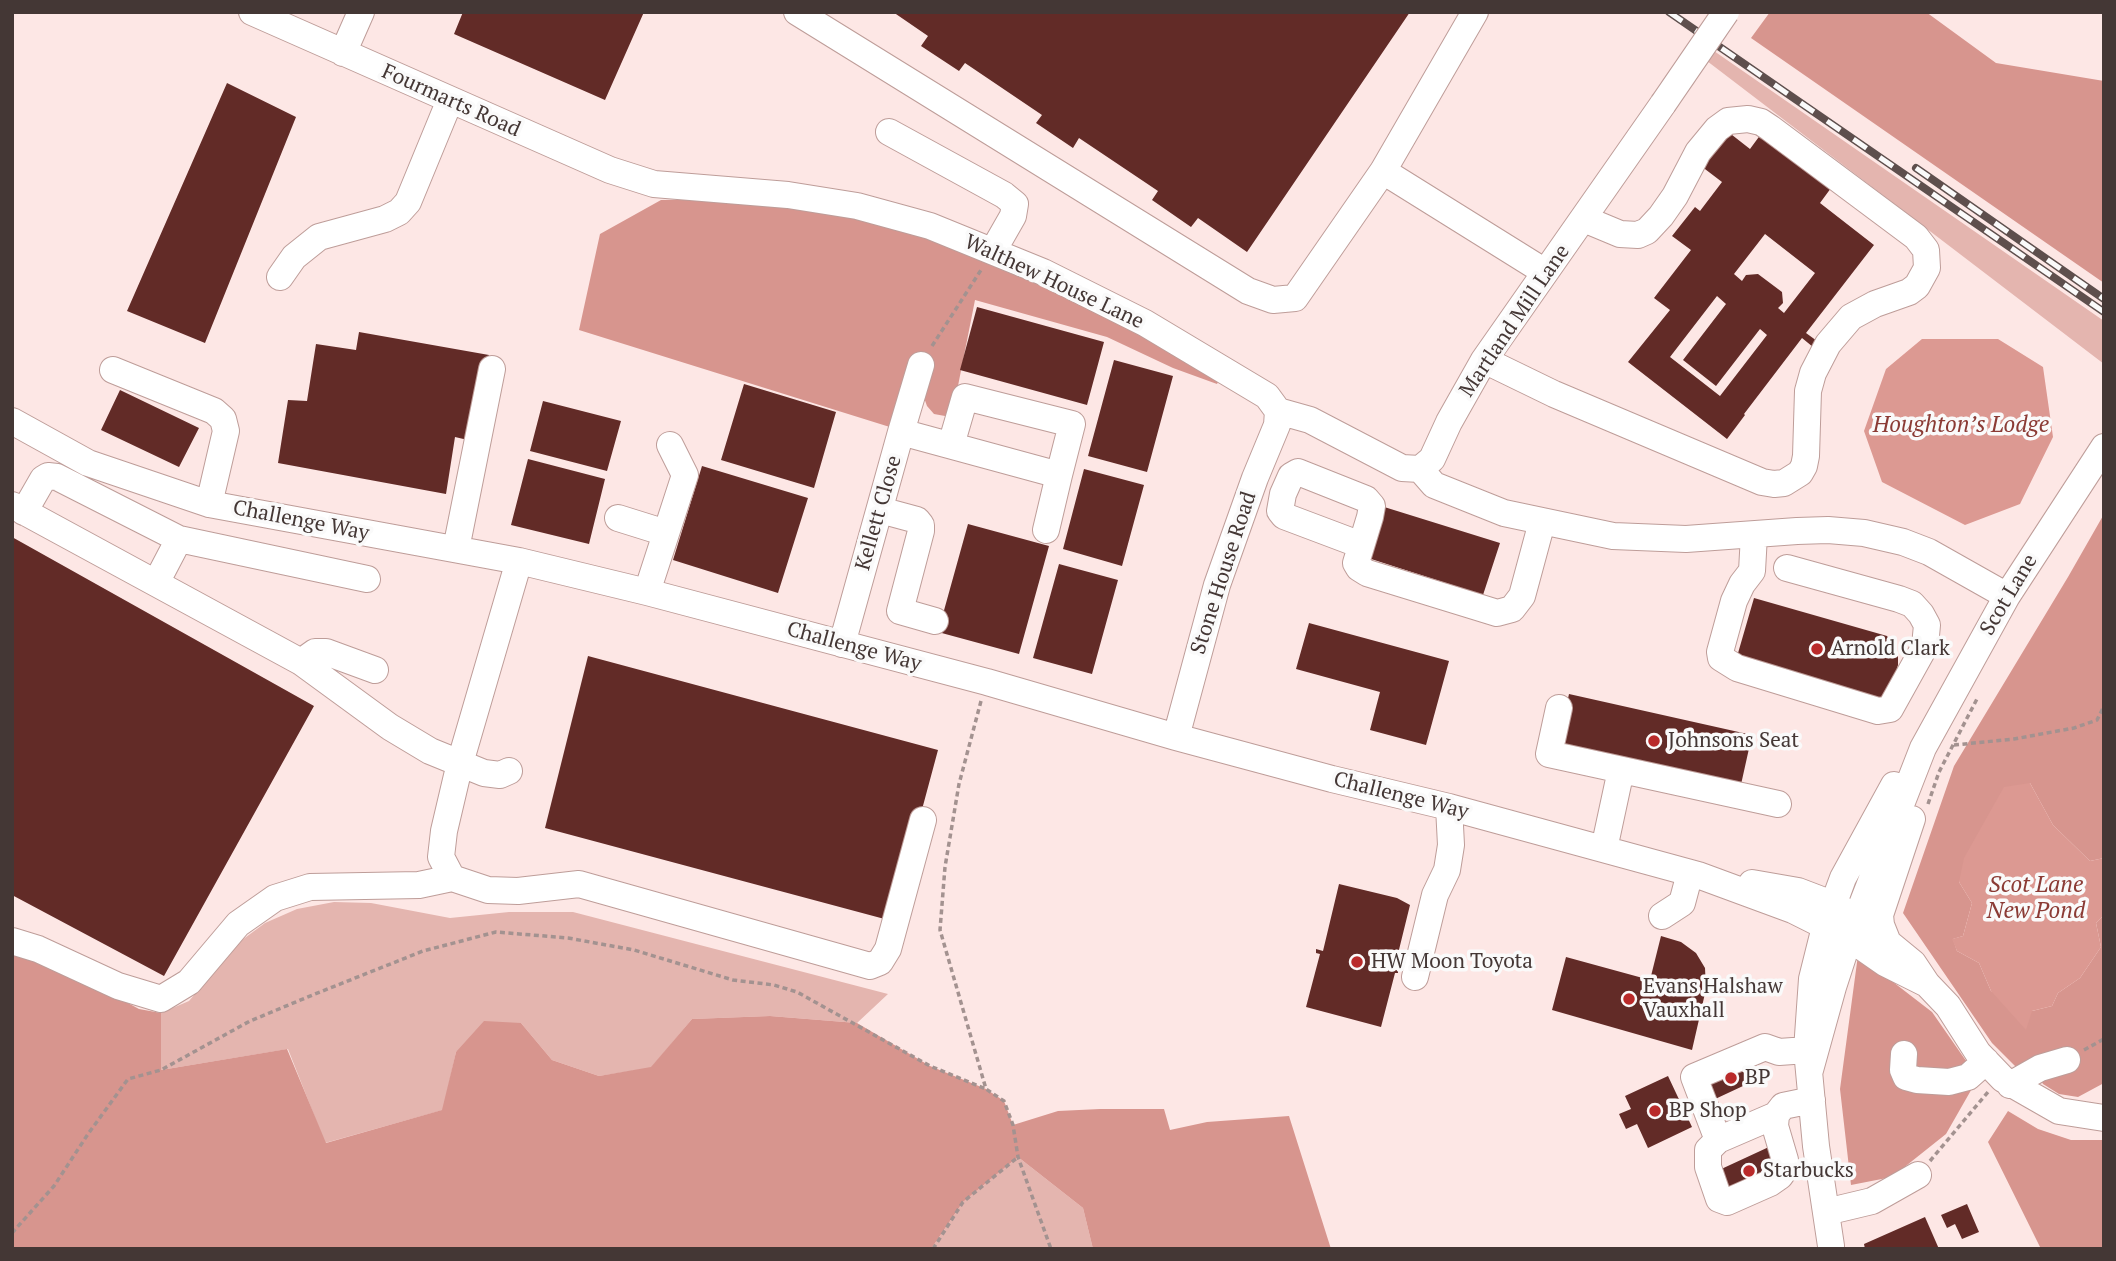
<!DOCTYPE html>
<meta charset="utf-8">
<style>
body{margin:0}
#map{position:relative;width:2116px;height:1261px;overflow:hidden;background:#fde7e5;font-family:"PT Serif",serif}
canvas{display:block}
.frame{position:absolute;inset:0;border:14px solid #443735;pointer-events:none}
</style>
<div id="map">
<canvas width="2116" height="1261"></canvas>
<div class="frame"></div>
</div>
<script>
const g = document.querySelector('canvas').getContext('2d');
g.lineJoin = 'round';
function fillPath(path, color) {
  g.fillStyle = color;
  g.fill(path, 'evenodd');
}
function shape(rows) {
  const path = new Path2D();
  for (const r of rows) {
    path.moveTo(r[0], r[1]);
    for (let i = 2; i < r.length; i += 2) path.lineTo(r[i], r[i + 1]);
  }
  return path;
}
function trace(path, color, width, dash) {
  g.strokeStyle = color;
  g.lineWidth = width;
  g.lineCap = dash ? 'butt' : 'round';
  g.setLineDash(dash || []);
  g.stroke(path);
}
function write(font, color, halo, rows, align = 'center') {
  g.font = font + ' "PT Serif",serif';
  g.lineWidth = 7;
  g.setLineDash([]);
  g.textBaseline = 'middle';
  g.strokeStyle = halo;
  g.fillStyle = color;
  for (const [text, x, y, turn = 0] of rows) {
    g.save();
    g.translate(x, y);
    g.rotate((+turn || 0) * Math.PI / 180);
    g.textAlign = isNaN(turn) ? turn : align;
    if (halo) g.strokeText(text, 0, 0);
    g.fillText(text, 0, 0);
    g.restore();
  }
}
fillPath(shape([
 [1714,51,2104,321,2104,364,1707,61],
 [334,902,371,903,450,918,509,912,573,912,888,994,857,1023,770,1016,692,1019,651,1068,599,1076,552,1060,521,1023,456,1052,443,1110,325,1143,288,1049,161,1070,161,1013,189,1001,238,943,265,923,297,909],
 [1018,1157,1083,1208,1093,1249,931,1249,963,1202]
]), '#e4b5af');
fillPath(shape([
 [1770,12,1926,12,1996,63,2104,81,2104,283,1751,38],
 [732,199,815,206,958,243,1221,376,1217,384,1173,368,1107,337,975,300,954,406,945,416,934,414,927,406,922,392,893,428,579,330,600,234,661,200],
 [2104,514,2104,858,2090,861,2053,825,2030,783,1959,882,1972,903,1963,936,1953,939,1957,951,1979,963,1991,991,2032,1011,2052,1006,2058,993,2080,978,2101,947,2096,923,2104,915,2104,1083,2078,1097,2059,1094,2043,1084,2038,1076,2021,1072,1992,1043,1903,913,1954,766,2068,577],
 [12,955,44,962,89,982,139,1009,161,1013,161,1070,287,1049,326,1143,442,1110,456,1052,484,1021,521,1023,552,1060,599,1076,651,1067,692,1019,770,1016,857,1023,930,1066,986,1089,1004,1101,1013,1125,1058,1111,1100,1109,1164,1109,1170,1130,1207,1122,1289,1116,1331,1249,1093,1249,1083,1208,1018,1157,963,1202,931,1249,12,1249],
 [1858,955,1932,1012,1978,1078,1946,1134,1892,1177,1851,1185,1840,1089],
 [2008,1111,2038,1129,2071,1140,2104,1140,2104,1249,2041,1249,1988,1142]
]), '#d7958e');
fillPath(shape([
 [1922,339,1998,339,2043,367,2053,437,2020,504,1965,525,1882,482,1864,431,1886,369],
 [2030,783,2053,825,2090,861,2104,858,2104,915,2096,923,2101,947,2080,978,2058,993,2052,1006,2032,1011,2026,1030,1991,991,1979,963,1957,951,1952,939,1963,936,1972,903,1959,882,1964,858,2004,787]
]), '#dc9992');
fillPath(shape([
 [463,12,644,12,605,100,454,34],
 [893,12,1410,12,1247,252,1198,218,1191,227,1152,200,1158,191,1079,138,1073,148,1036,123,1042,115,965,63,959,71,921,46,928,36],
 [227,83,296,117,205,343,127,311],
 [1727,131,1750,149,1761,134,1831,188,1820,203,1874,245,1806,333,1817,341,1813,347,1802,338,1744,414,1745,415,1727,439,1628,362,1670,310,1654,298,1691,250,1672,236,1695,207,1700,211,1722,182,1701,166],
 [1765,234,1815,273,1784,313,1778,308,1783,303,1782,292,1758,274,1746,275,1742,281,1734,274],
 [1717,296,1726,304,1683,360,1716,386,1760,329,1767,335,1720,396,1670,357],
 [977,307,1104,342,1087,405,960,370],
 [359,332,489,355,472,441,455,437,446,494,278,463,288,400,307,401,316,344,356,350],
 [1114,360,1173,376,1147,472,1088,456],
 [744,384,836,412,814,488,721,460],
 [120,390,199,428,179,467,101,430],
 [543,401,621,421,607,471,530,451],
 [528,459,605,479,589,544,511,525],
 [702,466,808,498,778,593,673,560],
 [1084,469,1144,485,1122,566,1063,549],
 [1381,506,1500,543,1483,595,1365,557],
 [968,524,1049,546,1019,654,938,632],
 [12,537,314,706,164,976,12,895],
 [1059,564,1118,580,1092,674,1033,658],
 [1754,598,1887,636,1898,653,1898,665,1887,703,1736,660],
 [1309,623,1449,661,1426,745,1370,730,1380,692,1296,669],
 [588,656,938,750,892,921,545,828],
 [1569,694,1752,735,1740,789,1557,747],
 [1339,884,1397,898,1410,905,1394,970,1398,970,1398,973,1395,973,1381,1027,1306,1007,1320,954,1316,953,1316,949,1323,951],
 [1661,936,1681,942,1696,953,1705,968,1706,989,1692,1050,1552,1010,1566,957,1650,980],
 [1748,1057,1758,1079,1713,1100,1703,1078],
 [1668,1076,1692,1127,1648,1148,1637,1124,1626,1129,1619,1114,1631,1109,1625,1096],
 [1771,1146,1782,1171,1728,1195,1717,1171],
 [1967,1204,1979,1232,1962,1239,1955,1224,1947,1228,1941,1215],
 [1925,1217,1939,1249,1865,1249,1864,1244]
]), '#622b27');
const minor = shape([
 [252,12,610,170,654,184,788,195,857,206,930,226,1043,272,1145,323,1267,396,1278,411],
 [797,12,1248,291,1273,300,1295,298,1383,171,1475,12],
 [343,53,361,12],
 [889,132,1004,195,1015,204,1013,216,993,251],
 [1383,171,1545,272],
 [280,277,294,257,319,237,385,219,399,212,408,202,450,100],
 [1484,360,1554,394,1762,482,1774,484,1784,483,1800,473,1804,466,1806,456,1808,391,1813,373,1828,344,1851,317,1875,304,1909,292,1917,286,1927,268,1926,250,1916,237,1770,128,1761,122,1748,119,1728,121,1717,129,1698,152,1675,196,1661,216,1647,231,1638,235,1620,234,1584,219],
 [113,370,214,411,223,419,226,431,209,504],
 [1278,411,1310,420,1402,468,1420,469],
 [12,421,88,463,209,504,519,561,647,592,987,682,1176,737,1332,779,1449,807,1698,875,1793,910,1849,938,1885,963,1927,984],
 [901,432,921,365],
 [951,445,965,397,1072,424,1059,475],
 [1420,469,1434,485,1504,513,1613,536,1686,539,1797,531,1828,530,1864,533,1903,542,1929,552,2007,596],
 [1420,469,1432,459,1449,422,1484,360,1663,104],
 [12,505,301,662,390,727,430,751,484,773,500,775,509,771],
 [880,510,917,520,921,525,921,531,900,611,935,621],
 [24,512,43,479,48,476,57,477,179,539,367,579],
 [618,518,666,533],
 [1754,535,1752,571,1742,584,1734,601,1720,652,1721,658,1737,668,1878,711,1890,709,1925,646,1927,625,1921,614,1912,604,1899,599,1787,568],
 [1361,545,1284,516,1280,511,1283,494,1291,476,1298,472,1366,499,1372,506,1370,517,1356,563,1359,568,1367,573,1497,613,1512,609,1522,596,1542,522],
 [456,549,492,369],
 [519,561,460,763,444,831,441,857,452,878,488,890,518,891,579,884,870,966,880,962,888,949,923,820],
 [156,583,179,539],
 [647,592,685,475,670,445],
 [842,644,901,432,1059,475,1046,530],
 [301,662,315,652,326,652,375,670],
 [1559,708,1549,754,1778,804],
 [1176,737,1217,585,1255,478,1277,425,1278,411],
 [1604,849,1621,770],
 [1752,883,1798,891,1832,904,1857,917,1913,963,1927,984,1948,1006,1978,1053,2003,1079,2059,1111,2104,1118],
 [1662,916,1682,903,1690,873],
 [1887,940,1881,925,1880,915,1912,819],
 [12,941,38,949,118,986,161,999,189,982,238,924,275,898,310,887,419,885,452,878],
 [1415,977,1435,895,1447,870,1451,845,1449,807],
 [1807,1050,1779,1052,1765,1047,1694,1077,1718,1140,1776,1115,1783,1106,1812,1100],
 [1904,1054,1903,1070,1906,1077,1917,1080,1949,1082,1968,1077,1986,1061],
 [1810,1070,1833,987,1849,938,1923,748,2007,596,2104,447],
 [2010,1085,2040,1068,2067,1060],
 [1718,1140,1708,1150,1708,1167,1719,1199,1727,1202,1770,1183,1780,1176,1785,1169,1785,1160,1775,1126,1776,1115],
 [1826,1212,1872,1201,1918,1175],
 [1831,1246,1816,1146,1807,1050,1812,979,1825,927,1843,878,1894,785]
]);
trace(minor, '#be9d99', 28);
trace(shape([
 [932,346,981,270],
 [981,701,959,784,945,867,940,930,986,1089,1004,1101,1013,1125,1018,1157,1051,1249],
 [1954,745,2014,739,2074,728,2097,720,2104,706],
 [1928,804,1939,772,1978,697],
 [2084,1050,2104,1039],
 [1930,1161,1988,1092],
 [12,1233,54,1186,88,1134,128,1079,161,1070,250,1021,315,994,423,951,496,932,568,938,634,950,733,980,774,985,797,992,930,1066,986,1089],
 [933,1249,963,1202,1018,1157]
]), '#a39290', 3.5, [5, 3.5]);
trace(minor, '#fff', 26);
const rail = shape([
 [1669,12,2104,312],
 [1916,168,2104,299]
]);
trace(rail, '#5e4f4d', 8);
trace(rail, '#fafafa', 5, [16]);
const minorBridge = shape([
 [1663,104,1726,12]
]);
trace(minorBridge, '#be9d99', 28, []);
trace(minorBridge, '#fff', 26);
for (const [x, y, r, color] of [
 [1817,649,7,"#b92a2a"],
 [1654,741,7,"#b92a2a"],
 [1357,962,7,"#b92a2a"],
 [1629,999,7,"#b92a2a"],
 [1731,1078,7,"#b92a2a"],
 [1655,1111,7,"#b92a2a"],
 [1749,1171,7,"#b92a2a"]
]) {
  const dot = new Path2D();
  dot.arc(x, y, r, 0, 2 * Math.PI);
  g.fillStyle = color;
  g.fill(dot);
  trace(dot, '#fafafa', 2.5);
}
write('21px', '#443735', '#fafafa', [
 ["Fourmarts Road",451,101,24],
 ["Walthew House Lane",1054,282,25],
 ["Martland Mill Lane",1515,321,-56],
 ["Kellett Close",879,513,-74],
 ["Challenge Way",301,521,11],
 ["Stone House Road",1224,573,-72],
 ["Scot Lane",2009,595,-59],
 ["Challenge Way",854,647,15],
 ["Challenge Way",1401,796,14]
]);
write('21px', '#443735', '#fafafa', [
 ["Arnold Clark",1831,649],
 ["Johnsons Seat",1668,741],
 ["HW Moon Toyota",1371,962],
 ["Evans Halshaw",1643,987],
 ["Vauxhall",1643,1011],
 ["BP",1745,1078],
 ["BP Shop",1669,1111],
 ["Starbucks",1763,1171]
], 'left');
write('italic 23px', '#8b3b35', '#fafafa', [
 ["Houghton’s Lodge",1961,425],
 ["Scot Lane",2036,885],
 ["New Pond",2036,911]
]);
</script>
